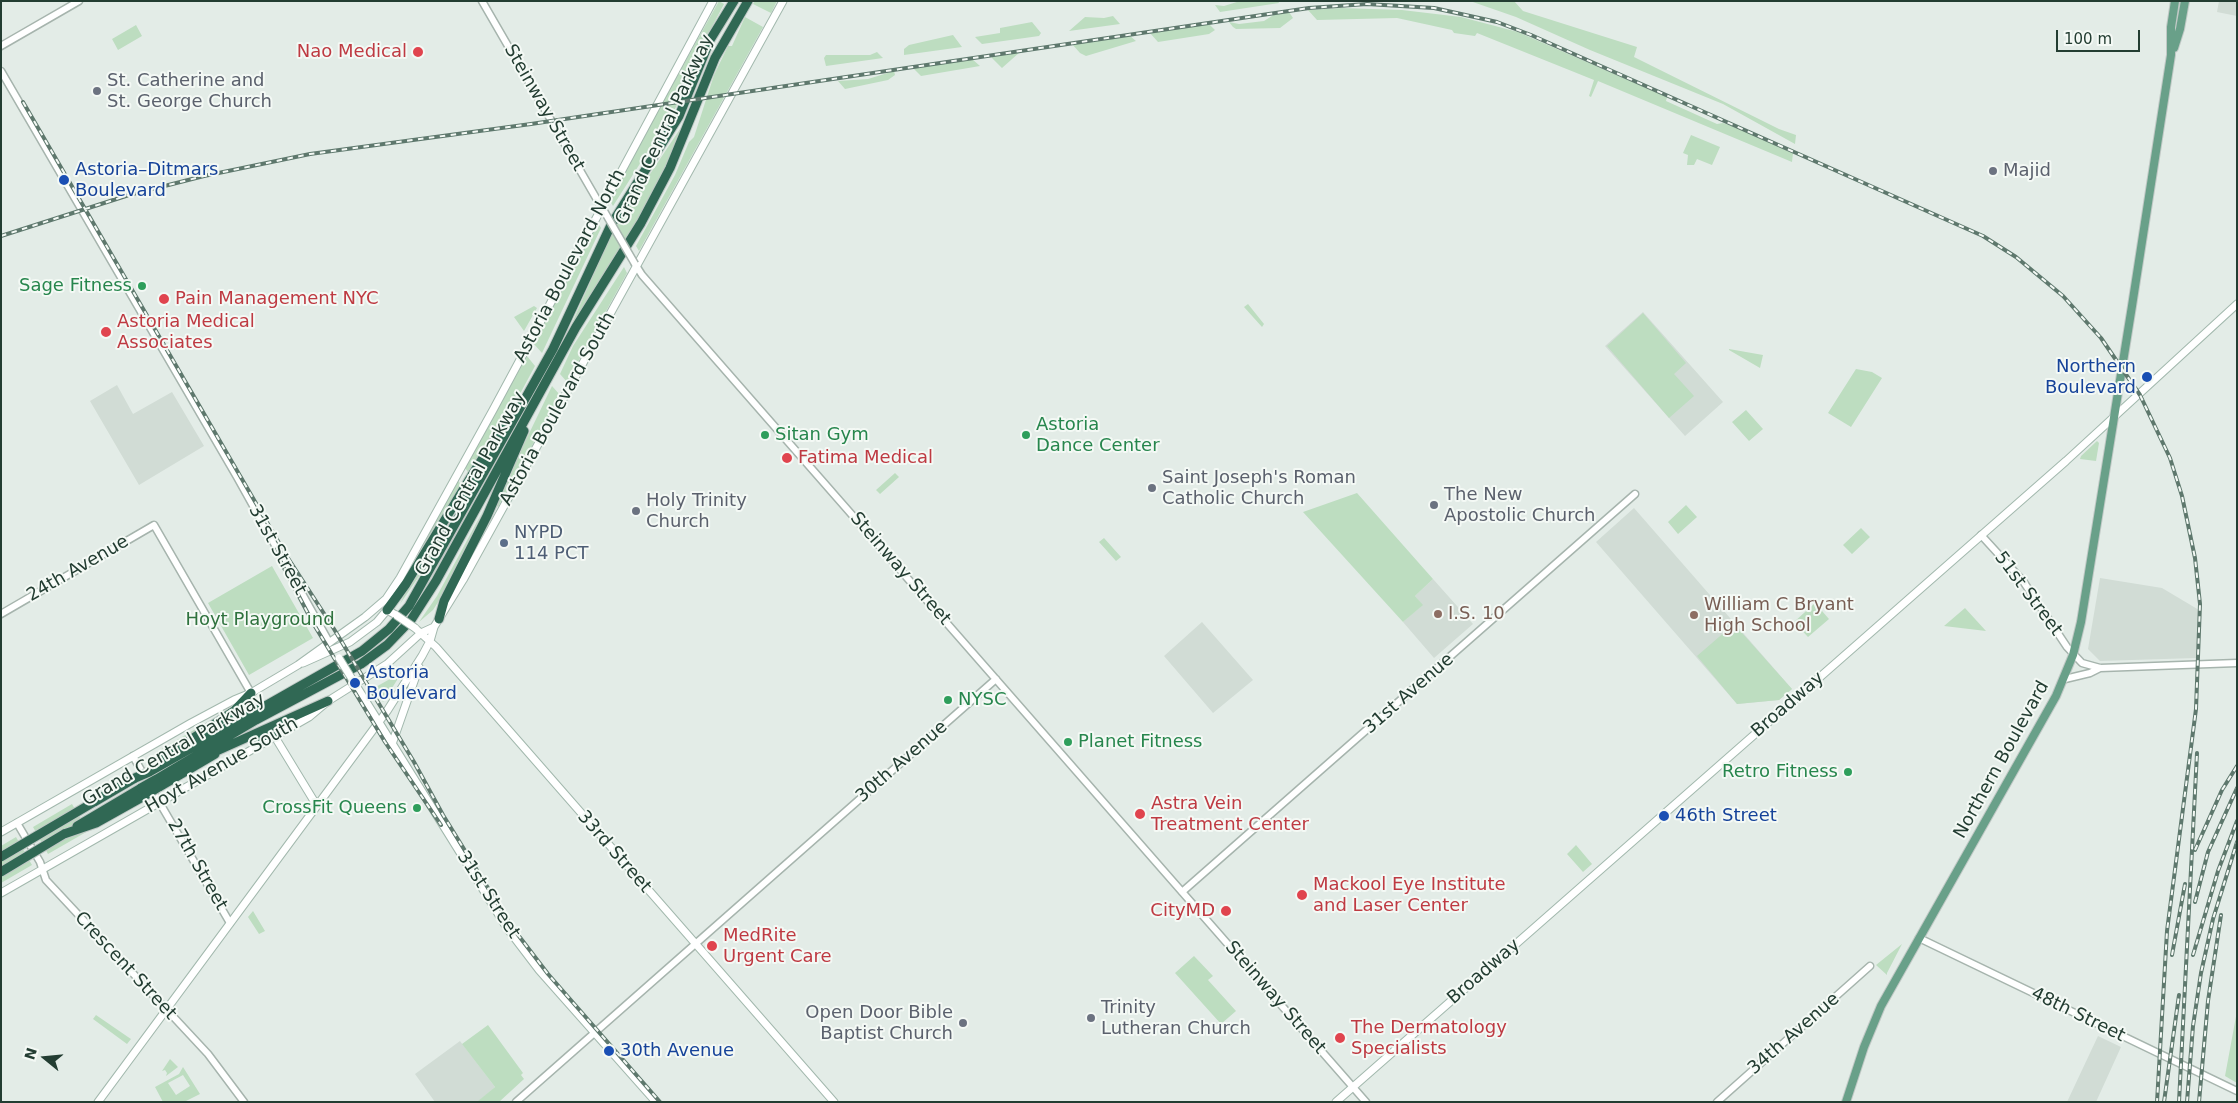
<!DOCTYPE html>
<meta charset="utf-8">
<style>
body{margin:0}
#map{position:relative;width:2238px;height:1103px;overflow:hidden;background:#e3ece7;font-family:"DejaVu Sans",sans-serif}
canvas{display:block}
.frame{position:absolute;inset:0;border:2px solid #233d32;pointer-events:none}
.north{position:absolute;left:20px;top:1033px;width:50px;height:50px;-webkit-text-stroke:4px #f4f9f5;paint-order:stroke;rotate:287deg;font-size:14px;font-weight:700;line-height:20px;text-align:center;color:#233d32}
.north::after{content:'';display:block;margin:auto;width:18px;height:22px;background:#233d32;clip-path:polygon(50% 0,100% 100%,50% 72%,0 100%)}
.scale{position:absolute;left:2056px;top:30px;width:84px;height:22px;box-sizing:border-box;border:2px solid #233d32;border-top:0;padding-left:6px;font-size:15px;line-height:18px;white-space:nowrap;color:#233d32;-webkit-text-stroke:4px #f4f9f5;paint-order:stroke}
</style>
<div id="map">
<canvas width="2238" height="1103"></canvas>
<div class="frame"></div>
<div class="north">N</div>
<div class="scale">100 m</div>
</div>
<script>
const g = document.querySelector('canvas').getContext('2d');
g.lineJoin = 'round';
function fillPath(path, color) {
  g.fillStyle = color;
  g.fill(path, 'evenodd');
}
function shape(rows) {
  const path = new Path2D();
  for (const r of rows) {
    path.moveTo(r[0], r[1]);
    for (let i = 2; i < r.length; i += 2) path.lineTo(r[i], r[i + 1]);
  }
  return path;
}
function trace(path, color, width, dash) {
  g.strokeStyle = color;
  g.lineWidth = width;
  g.lineCap = dash ? 'butt' : 'round';
  g.setLineDash(dash || []);
  g.stroke(path);
}
function write(font, color, halo, rows, align = 'center') {
  g.font = font + ' "DejaVu Sans",sans-serif';
  g.lineWidth = 4;
  g.setLineDash([]);
  g.textBaseline = 'middle';
  g.strokeStyle = halo;
  g.fillStyle = color;
  for (const [text, x, y, turn = 0] of rows) {
    g.save();
    g.translate(x, y);
    g.rotate((+turn || 0) * Math.PI / 180);
    g.textAlign = isNaN(turn) ? turn : align;
    if (halo) g.strokeText(text, 0, 0);
    g.fillText(text, 0, 0);
    g.restore();
  }
}
fillPath(shape([
 [2219,1,2237,1,2237,16,2217,12],
 [1643,312,1723,402,1685,436,1605,346],
 [117,385,133,414,172,392,204,446,139,485,90,401],
 [1634,508,1792,689,1779,700,1737,704,1596,542],
 [2100,578,2162,588,2199,610,2196,658,2100,661,2088,649],
 [1433,579,1473,624,1434,658,1403,622,1422,605,1415,596],
 [1202,622,1253,680,1213,713,1164,656],
 [2098,1036,2121,1047,2096,1102,2067,1102],
 [460,1041,495,1087,478,1102,435,1102,415,1074]
]), '#d1dcd5');
fillPath(shape([
 [719,1,724,4,696,57,676,107,613,206,609,199],
 [755,1,777,1,771,13,753,4],
 [1240,1,1278,1,1279,3,1220,12,1215,5,1224,6],
 [1470,1,1514,1,1523,11,1637,47,1634,57,1779,129,1796,135,1795,144,1723,104,1590,50,1516,17],
 [1341,8,1402,10,1461,17,1518,32,1667,97,1666,101,1717,124,1723,123,1749,132,1793,153,1792,162,1598,81,1591,97,1589,96,1594,80,1477,33,1475,36,1454,33,1452,30,1397,18,1317,20,1308,10],
 [1289,12,1293,18,1280,28,1236,29,1233,27,1229,22,1239,24,1264,21,1275,14],
 [1113,16,1120,24,1069,31,1085,17,1104,18],
 [745,17,763,27,639,251,636,246,675,175,689,142,694,137,714,75,728,46,732,46],
 [1032,22,1041,33,1039,36,982,44,975,37,1000,33,1000,28],
 [1209,24,1215,30,1209,34,1158,42,1150,33],
 [136,25,142,36,118,50,112,39],
 [953,35,962,47,904,55,904,49,909,45],
 [1130,36,1136,41,1086,56,1080,53,1072,44],
 [877,52,883,58,826,66,824,58,826,55,870,55],
 [1020,52,1002,68,992,58,992,56],
 [972,59,980,66,921,76,913,68],
 [894,71,895,75,888,80,845,89,838,81,868,79],
 [682,126,668,164,651,199,602,281,569,330,609,239,624,213],
 [1691,135,1720,147,1712,165,1697,159,1694,165,1687,165,1688,155,1683,153],
 [597,221,601,228,542,353,533,343],
 [624,267,627,273,567,382,560,374,573,346],
 [1248,304,1264,324,1262,327,1244,307],
 [534,306,537,308,524,331,514,317],
 [1643,313,1686,363,1674,374,1694,396,1669,418,1607,346],
 [1729,349,1763,355,1760,368,1729,350],
 [527,356,535,366,521,392,468,472,465,468],
 [1856,369,1872,372,1882,378,1851,427,1828,413],
 [552,386,560,395,498,507,495,504],
 [1746,410,1763,429,1749,441,1732,422],
 [2097,441,2099,443,2096,461,2080,459,2081,456],
 [895,473,899,477,880,494,876,490],
 [458,481,461,484,406,577,409,570],
 [1357,493,1433,579,1415,596,1423,605,1403,622,1303,512],
 [1686,505,1697,517,1678,534,1668,522],
 [484,509,442,596,433,610,419,622,437,596],
 [453,515,424,569,400,604,410,582],
 [1861,528,1870,537,1852,554,1843,545],
 [1104,538,1121,557,1116,561,1099,542],
 [272,566,313,638,249,675,208,603],
 [1815,603,1829,619,1808,637,1794,622],
 [1965,608,1986,631,1944,626],
 [1734,624,1792,689,1779,700,1737,704,1697,656],
 [397,675,399,677,383,702,374,688],
 [209,721,210,723,157,758,155,753],
 [72,804,88,831,48,854,33,827],
 [16,837,32,865,1,883,1,846],
 [1576,845,1592,864,1583,872,1567,854],
 [253,911,265,931,259,934,248,917],
 [1902,944,1887,973,1887,975,1876,965],
 [1194,956,1213,976,1208,980,1236,1011,1221,1024,1175,973],
 [2237,1011,2237,1083,2225,1076],
 [96,1015,128,1037,131,1039,127,1044,93,1019],
 [488,1025,523,1073,521,1075,524,1079,499,1102,478,1101,495,1087,462,1044],
 [170,1059,178,1067,166,1076,167,1073,165,1070,162,1071],
 [183,1067,200,1094,184,1102,163,1102,155,1087,179,1074],
 [183,1075,190,1086,176,1095,168,1083]
]), '#bdddc0');
const tertiary = shape([
 [482,1,603,210],
 [1,46,79,1],
 [1,71,237,477,329,642],
 [635,264,642,275,1366,1102],
 [1981,535,2023,581,2067,647,2082,663,2100,668,2237,663],
 [1,614,154,525,251,693],
 [2065,679,2090,673,2100,668],
 [133,756,145,777],
 [151,788,230,923],
 [17,823,40,862,46,880,208,1054,244,1102],
 [1182,892,1635,494],
 [1919,938,2237,1091],
 [516,1102,996,679],
 [1717,1102,1870,966]
]);
const secondary = shape([
 [415,628,436,647,834,1102],
 [303,663,350,642,377,622,387,610,396,615],
 [352,679,507,928,539,970,656,1102],
 [275,737,317,806],
 [392,744,419,667],
 [1,832,191,723,234,700,251,693,298,665,365,617,386,599,400,578,493,410,713,1],
 [1,893,309,717,328,701,387,664,421,633,434,627],
 [98,1102,387,711,422,656,430,641,434,627,463,580,783,1],
 [1336,1102,2066,461,2237,304]
]);
const primary = shape([
 [2174,48,2180,29,2185,1],
 [1846,1102,1864,1047,1881,1006,2056,696,2073,655,2081,622,2132,306,2171,55,2171,27,2175,1]
]);
const motorway = shape([
 [387,610,406,584,472,475,508,419],
 [439,619,444,601,487,516,524,431],
 [255,738,267,735,275,737],
 [210,754,328,701],
 [163,758,234,711,251,693],
 [149,772,362,651,389,629,409,606,553,349,611,225,679,116,710,40,734,1],
 [155,780,256,720,361,664,387,645,411,620,436,581,576,327,641,223,670,168,715,58,748,1],
 [159,787,215,754],
 [94,802,135,778],
 [77,826,141,788],
 [64,834,96,823,146,795]
]);
trace(tertiary, '#a6b4ad', 9);
trace(secondary, '#a2b8ad', 9);
trace(primary, '#c1c9c6', 10);
trace(motorway, '#c1c9c6', 11);
trace(tertiary, '#fff', 6);
trace(secondary, '#fff', 7);
trace(primary, '#69a089', 8);
trace(motorway, '#306854', 9);
const rail = shape([
 [23,102,286,555,334,629,414,762,443,815,512,927,548,974,660,1102],
 [1,236,129,195,204,176,310,154,531,124,1309,8,1367,4,1434,8,1497,22,1531,35,1983,236,2016,257,2063,296,2101,338,2140,395,2170,458,2182,496,2195,558,2200,604,2196,709,2167,931,2157,1102],
 [274,549,313,623,385,742,441,825],
 [2195,850,2222,790,2237,766],
 [2195,902,2208,852,2237,788],
 [2172,955,2185,884],
 [2193,955,2218,871,2237,821],
 [2164,1102,2179,995],
 [2179,1102,2197,753],
 [2187,1102,2193,1026,2201,973,2213,919,2237,842],
 [2199,1102,2208,1001,2221,915]
]);
trace(rail, '#5e786d', 4);
trace(rail, '#f4f9f5', 2, [5.5]);
const tertiaryBridge = shape([
 [604,211,635,264]
]);
const secondaryBridge = shape([
 [396,615,415,628],
 [339,658,352,679]
]);
const motorwayBridge = shape([
 [135,778,149,772],
 [141,788,155,780],
 [146,795,159,787],
 [1,857,94,802],
 [1,872,64,834]
]);
trace(tertiaryBridge, '#a6b4ad', 9, []);
trace(secondaryBridge, '#a2b8ad', 9, []);
trace(motorwayBridge, '#c1c9c6', 11, []);
trace(tertiaryBridge, '#fff', 6);
trace(secondaryBridge, '#fff', 7);
trace(motorwayBridge, '#306854', 9);
for (const [x, y, r, color] of [
 [418,52,6,"#e0444e"],
 [97,91,5,"#6b7280"],
 [1993,171,5,"#6b7280"],
 [64,180,6,"#1a4fb4"],
 [142,286,5,"#2e9e5b"],
 [164,299,6,"#e0444e"],
 [106,332,6,"#e0444e"],
 [2147,377,6,"#1a4fb4"],
 [765,435,5,"#2e9e5b"],
 [1026,435,5,"#2e9e5b"],
 [787,458,6,"#e0444e"],
 [1152,488,5,"#6b7280"],
 [1434,505,5,"#6b7280"],
 [636,511,5,"#6b7280"],
 [504,543,5,"#5c6f8a"],
 [1438,614,5,"#8d6e63"],
 [1694,615,5,"#8d6e63"],
 [355,683,6,"#1a4fb4"],
 [948,700,5,"#2e9e5b"],
 [1068,742,5,"#2e9e5b"],
 [1848,772,5,"#2e9e5b"],
 [417,808,5,"#2e9e5b"],
 [1140,814,6,"#e0444e"],
 [1664,816,6,"#1a4fb4"],
 [1302,895,6,"#e0444e"],
 [1226,911,6,"#e0444e"],
 [712,946,6,"#e0444e"],
 [1091,1018,5,"#6b7280"],
 [963,1023,5,"#6b7280"],
 [1340,1038,6,"#e0444e"],
 [609,1051,6,"#1a4fb4"]
]) {
  const dot = new Path2D();
  dot.arc(x, y, r, 0, 2 * Math.PI);
  g.fillStyle = color;
  g.fill(dot);
  trace(dot, '#f4f9f5', 2);
}
write('18px', '#be3a42', '#f4f9f5', [
 ["Nao Medical",407,52,"right"],
 ["Pain Management NYC",175,299],
 ["Astoria Medical",117,322],
 ["Associates",117,343],
 ["Fatima Medical",798,458],
 ["Astra Vein",1151,804],
 ["Treatment Center",1151,825],
 ["Mackool Eye Institute",1313,885],
 ["and Laser Center",1313,906],
 ["CityMD",1215,911,"right"],
 ["MedRite",723,936],
 ["Urgent Care",723,957],
 ["The Dermatology",1351,1028],
 ["Specialists",1351,1049]
], 'left');
write('18px', '#5b616d', '#f4f9f5', [
 ["St. Catherine and",107,81],
 ["St. George Church",107,102],
 ["Majid",2003,171],
 ["Saint Joseph's Roman",1162,478],
 ["Catholic Church",1162,499],
 ["The New",1444,495],
 ["Apostolic Church",1444,516],
 ["Holy Trinity",646,501],
 ["Church",646,522],
 ["Trinity",1101,1008],
 ["Lutheran Church",1101,1029],
 ["Open Door Bible",953,1013,"right"],
 ["Baptist Church",953,1034,"right"]
], 'left');
write('18px', '#233d32', '#f4f9f5', [
 ["Steinway Street",544,108,60],
 ["Grand Central Parkway",665,130,-65],
 ["Astoria Boulevard North",570,266,-62],
 ["Astoria Boulevard South",558,409,-61],
 ["Grand Central Parkway",471,484,-61],
 ["31st Street",277,550,61],
 ["24th Avenue",78,569,-30],
 ["Steinway Street",900,569,49],
 ["51st Street",2028,594,53],
 ["31st Avenue",1409,694,-41],
 ["Broadway",1788,705,-41],
 ["Grand Central Parkway",174,750,-30],
 ["Northern Boulevard",2002,760,-61],
 ["30th Avenue",902,762,-41],
 ["Hoyt Avenue South",222,766,-30],
 ["33rd Street",614,852,49],
 ["27th Street",197,865,60],
 ["31st Street",488,895,57],
 ["Crescent Street",125,966,47],
 ["Broadway",1484,972,-41],
 ["Steinway Street",1275,998,49],
 ["48th Street",2078,1015,26],
 ["34th Avenue",1794,1034,-41]
]);
write('18px', '#164399', '#f4f9f5', [
 ["Astoria–Ditmars",75,170],
 ["Boulevard",75,191],
 ["Northern",2136,367,"right"],
 ["Boulevard",2136,388,"right"],
 ["Astoria",366,673],
 ["Boulevard",366,694],
 ["46th Street",1675,816],
 ["30th Avenue",620,1051]
], 'left');
write('18px', '#27864d', '#f4f9f5', [
 ["Sage Fitness",132,286,"right"],
 ["Astoria",1036,425],
 ["Dance Center",1036,446],
 ["Sitan Gym",775,435],
 ["NYSC",958,700],
 ["Planet Fitness",1078,742],
 ["Retro Fitness",1838,772,"right"],
 ["CrossFit Queens",407,808,"right"]
], 'left');
write('18px', '#4e5e75', '#f4f9f5', [
 ["NYPD",514,533],
 ["114 PCT",514,554]
], 'left');
write('18px', '#785e54', '#f4f9f5', [
 ["William C Bryant",1704,605],
 ["High School",1704,626],
 ["I.S. 10",1448,614]
], 'left');
write('18px', '#2f723e', '#f4f9f5', [
 ["Hoyt Playground",260,620]
]);
</script>
